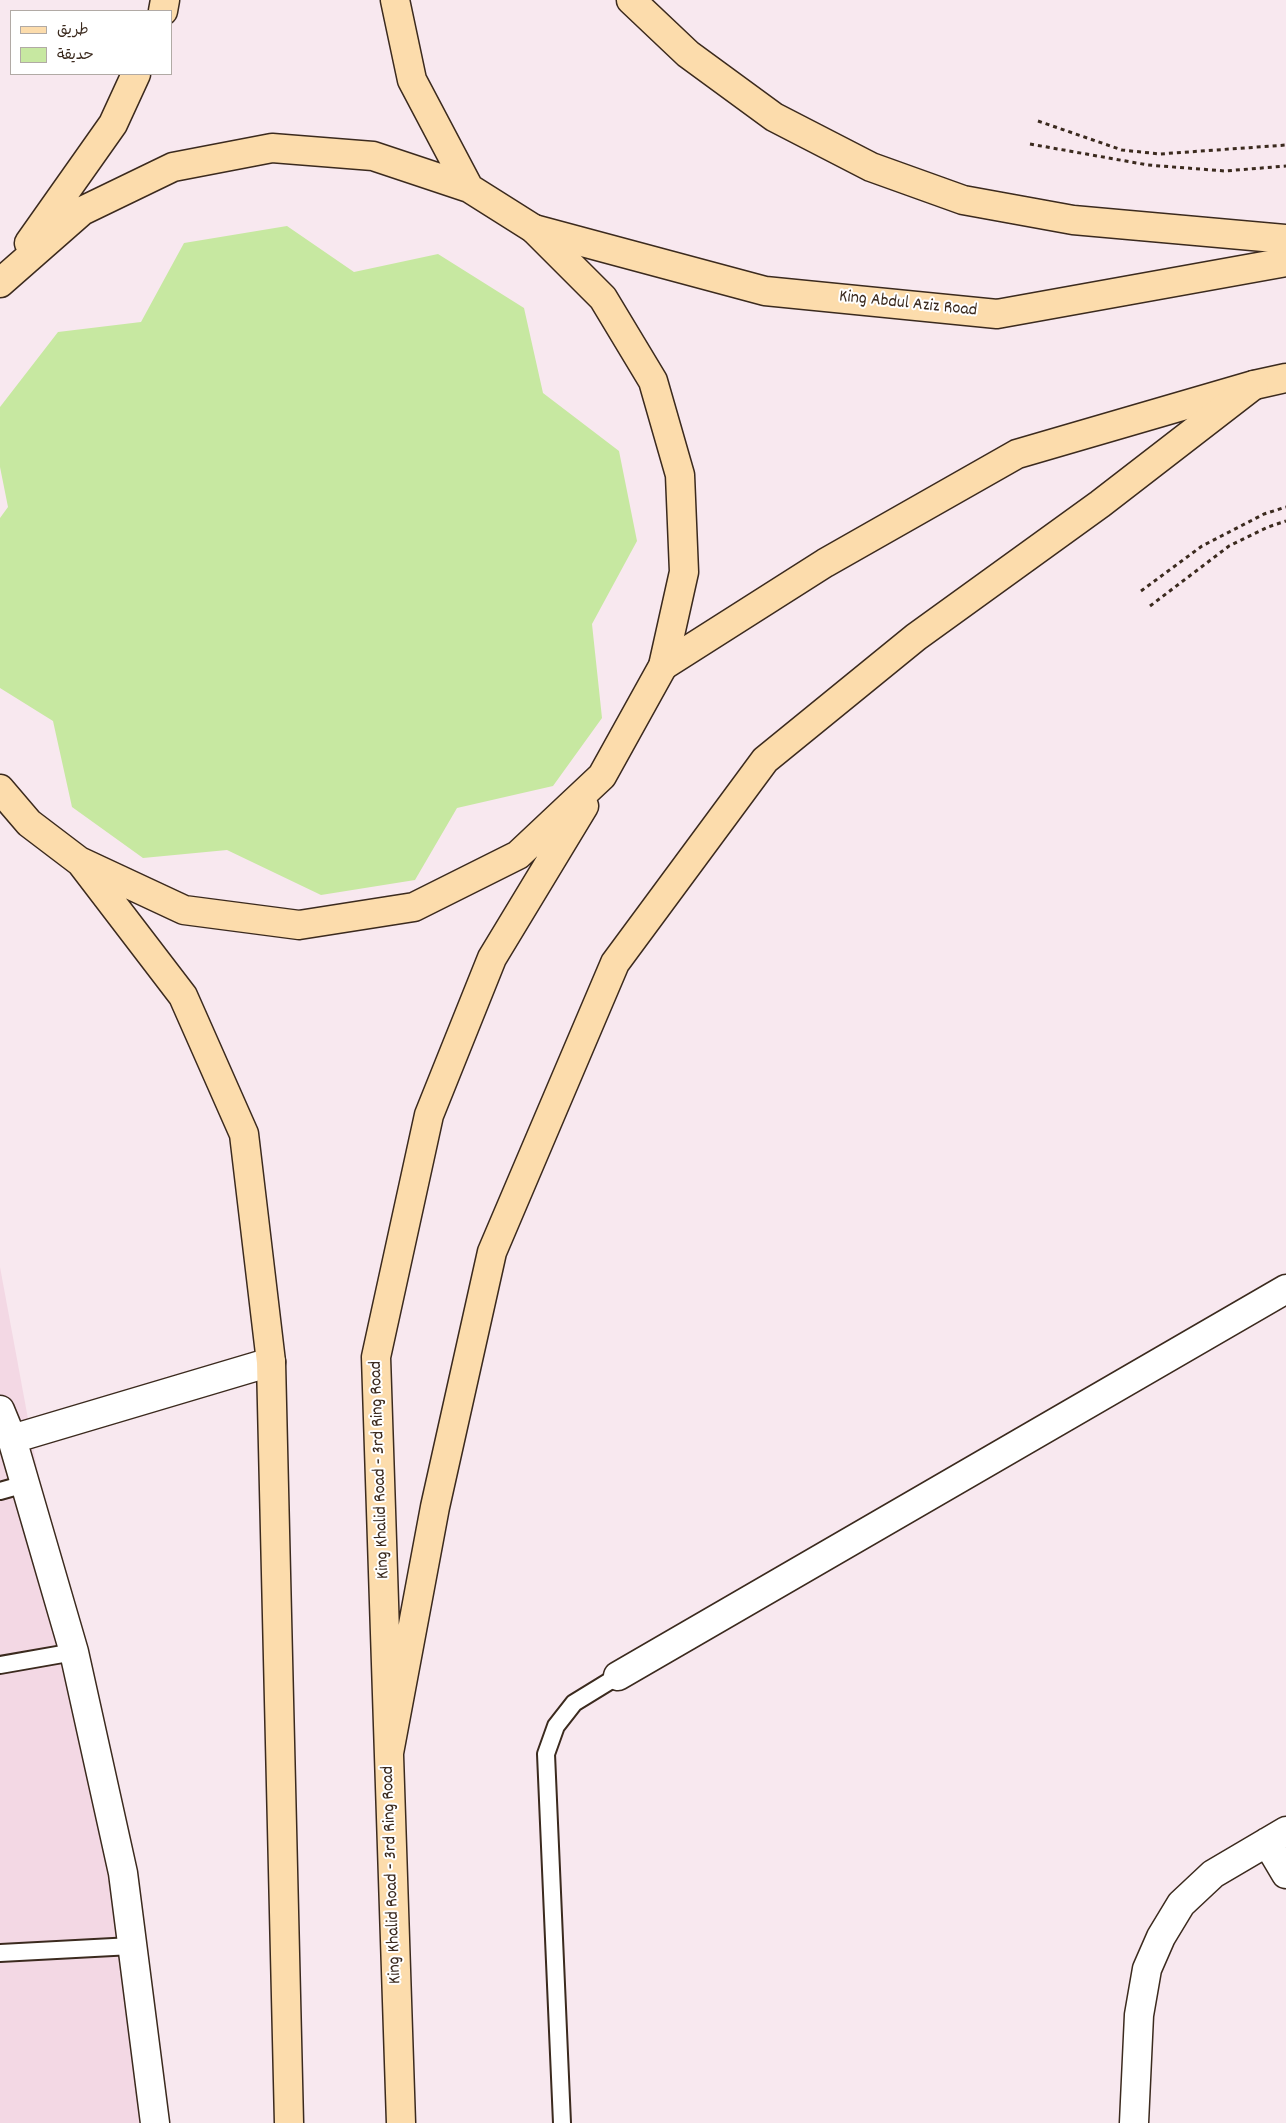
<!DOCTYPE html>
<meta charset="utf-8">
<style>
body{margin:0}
#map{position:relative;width:1286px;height:2123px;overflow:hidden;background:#f8e8ef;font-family:Dekko,"Playpen Sans Arabic",sans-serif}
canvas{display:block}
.legend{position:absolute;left:10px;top:10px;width:162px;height:65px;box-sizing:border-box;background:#fff;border:1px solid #b1aaa5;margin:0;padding:6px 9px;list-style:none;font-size:15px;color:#3b2a1e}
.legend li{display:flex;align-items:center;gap:10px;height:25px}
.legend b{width:25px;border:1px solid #b1aaa5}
</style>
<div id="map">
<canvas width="1286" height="2123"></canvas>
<ul class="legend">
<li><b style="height:6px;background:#fcdcac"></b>طريق</li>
<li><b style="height:14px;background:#c7e8a1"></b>حديقة</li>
</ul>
</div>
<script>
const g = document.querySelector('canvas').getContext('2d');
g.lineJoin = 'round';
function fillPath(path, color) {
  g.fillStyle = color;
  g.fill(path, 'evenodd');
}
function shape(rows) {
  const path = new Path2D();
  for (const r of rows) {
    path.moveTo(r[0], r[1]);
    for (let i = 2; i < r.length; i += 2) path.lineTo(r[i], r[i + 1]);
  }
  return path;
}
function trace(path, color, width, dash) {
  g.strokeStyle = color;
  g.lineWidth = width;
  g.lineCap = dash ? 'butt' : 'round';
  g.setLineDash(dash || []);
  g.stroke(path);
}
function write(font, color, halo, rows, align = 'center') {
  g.font = font + ' Dekko,sans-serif';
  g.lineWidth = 4;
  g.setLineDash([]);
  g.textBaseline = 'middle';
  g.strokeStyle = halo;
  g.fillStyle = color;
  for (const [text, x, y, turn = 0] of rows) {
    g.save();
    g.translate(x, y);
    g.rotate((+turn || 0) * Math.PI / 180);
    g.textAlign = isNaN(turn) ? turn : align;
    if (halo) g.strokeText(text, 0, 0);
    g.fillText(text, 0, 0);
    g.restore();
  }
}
fillPath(shape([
 [0,1267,158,2123,0,2123]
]), '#f3d8e4');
fillPath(shape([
 [287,226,354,272,438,254,524,308,543,393,619,451,637,541,592,624,602,718,553,786,457,808,415,880,321,895,227,850,143,858,72,807,53,721,0,688,0,518,8,507,0,467,0,407,58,332,141,322,184,243]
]), '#c7e8a1');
const lane = shape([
 [0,1491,25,1484],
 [0,1665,74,1652],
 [0,1953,132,1946],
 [562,2123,546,1754,556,1726,574,1703,618,1676]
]);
const street = shape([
 [0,1410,12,1439,74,1652,123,1873,155,2123],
 [12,1439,271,1362],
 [618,1676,1286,1289],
 [1267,1842,1286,1874],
 [1134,2123,1139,2015,1147,1969,1161,1937,1181,1904,1213,1874,1286,1831]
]);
const primary = shape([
 [534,229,765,291,997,314,1286,262],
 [663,666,825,563,1017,454,1254,385,1286,378]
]);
const highway = shape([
 [395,0,412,80,469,188],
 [631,0,688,54,774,117,871,167,963,200,1073,220,1286,239],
 [163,11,165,0],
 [29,243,113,124,136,74],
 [0,283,82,211,173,167,272,148,373,156,469,188,534,229,603,298,653,381,680,475,684,572,663,666,602,776,518,855,414,907,299,925,184,910,79,861,29,823,0,789],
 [82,864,183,996,244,1134,271,1362,289,2123],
 [389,1753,435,1507,492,1252,615,963,765,760,916,637,1100,504,1254,385],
 [401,2123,376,1357,429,1115,492,958,584,806]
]);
trace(lane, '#3b2a1e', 20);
trace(street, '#3b2a1e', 31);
trace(primary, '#3b2a1e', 31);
trace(highway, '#3b2a1e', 31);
trace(shape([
 [1038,121,1122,150,1160,154,1286,145],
 [1030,144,1148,165,1225,171,1286,166],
 [1141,591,1202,546,1264,514,1286,507],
 [1150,606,1229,546,1268,527,1286,521]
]), '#3b2a1e', 3, [4, 4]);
trace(lane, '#fff', 16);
trace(street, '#fff', 28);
trace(primary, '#fcdcac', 28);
trace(highway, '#fcdcac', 28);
write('18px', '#3b2a1e', '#fff', [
 ["King Abdul Aziz Road",908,305,6],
 ["King Khalid Road - 3rd Ring Road",381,1470,-92],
 ["King Khalid Road - 3rd Ring Road",393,1875,-92]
]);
</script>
